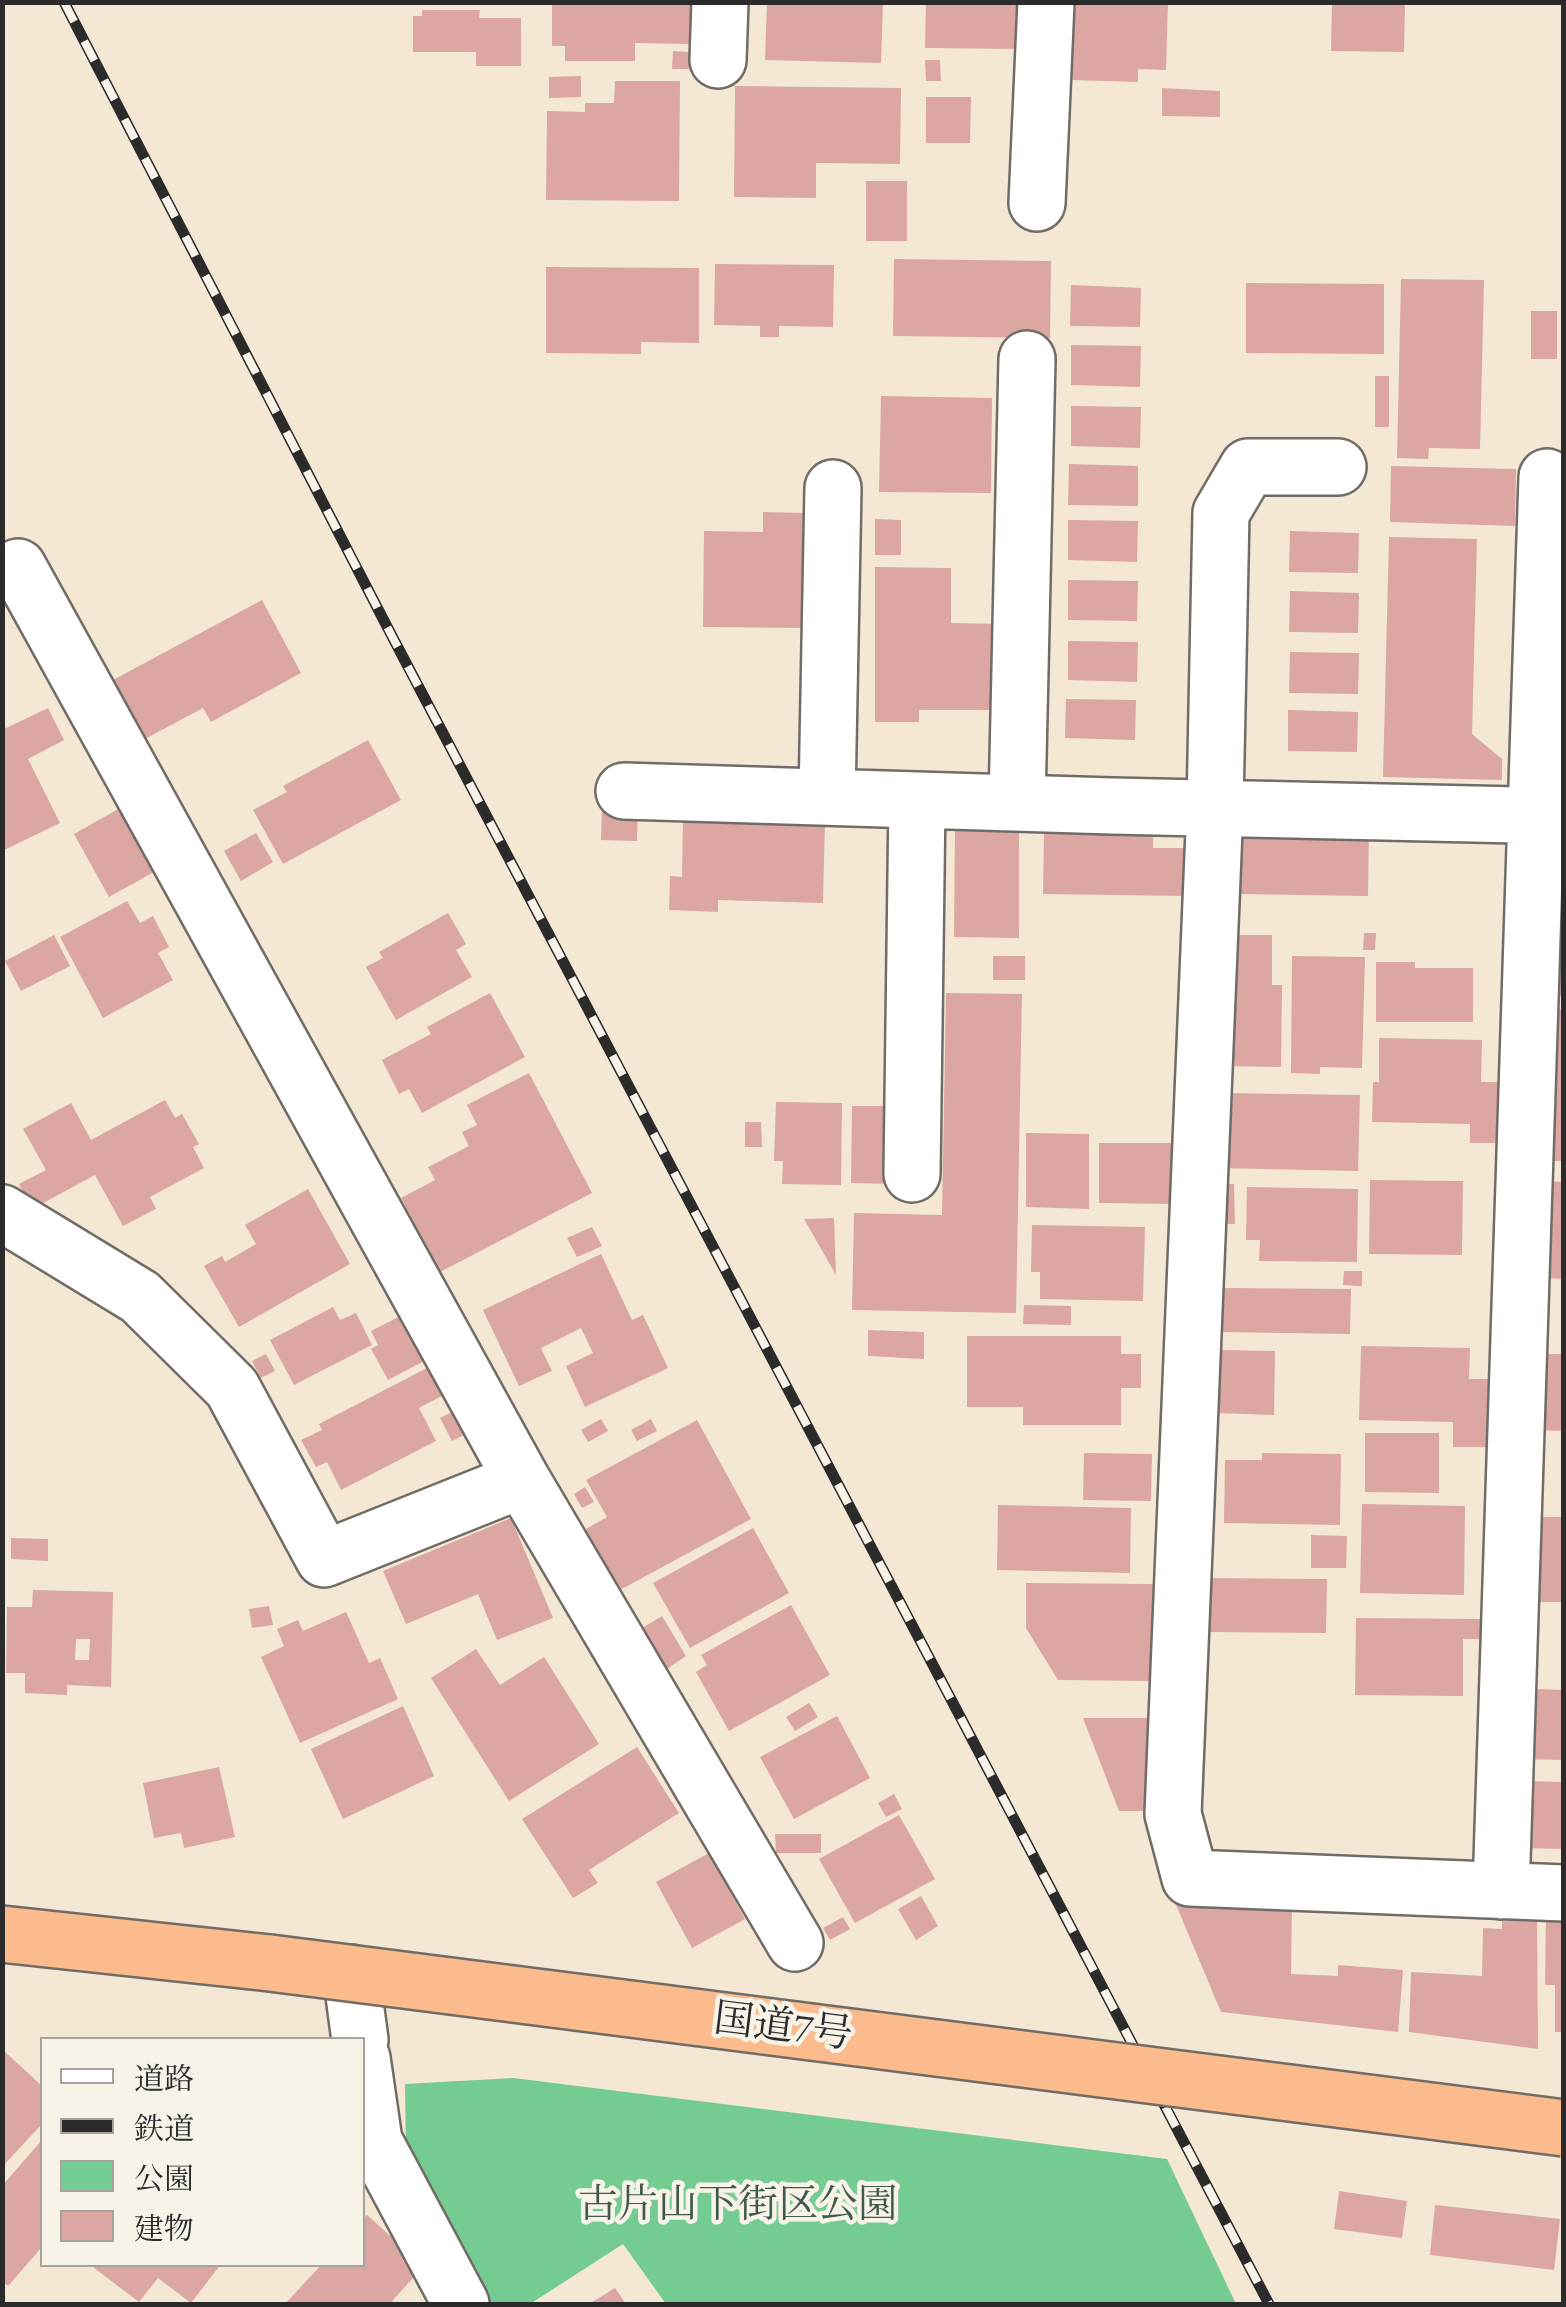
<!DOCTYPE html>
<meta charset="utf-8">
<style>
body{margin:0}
#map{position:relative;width:1566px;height:2307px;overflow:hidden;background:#f4e8d4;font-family:"EB Garamond","Noto Serif JP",serif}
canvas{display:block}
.frame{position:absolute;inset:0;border:5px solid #2b2b2b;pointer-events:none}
.legend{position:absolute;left:40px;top:2037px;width:325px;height:230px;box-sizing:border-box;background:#f7f3e8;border:2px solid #a5a39c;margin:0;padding:12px 18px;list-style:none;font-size:30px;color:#2b2b2b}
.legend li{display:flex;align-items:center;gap:20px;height:50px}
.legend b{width:50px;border:2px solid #a5a39c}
</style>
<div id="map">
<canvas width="1566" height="2307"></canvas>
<div class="frame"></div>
<ul class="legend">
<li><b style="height:12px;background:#fff"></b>道路</li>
<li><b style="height:12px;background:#2b2b2b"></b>鉄道</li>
<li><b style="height:28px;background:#74cc92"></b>公園</li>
<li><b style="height:28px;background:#dca6a2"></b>建物</li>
</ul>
</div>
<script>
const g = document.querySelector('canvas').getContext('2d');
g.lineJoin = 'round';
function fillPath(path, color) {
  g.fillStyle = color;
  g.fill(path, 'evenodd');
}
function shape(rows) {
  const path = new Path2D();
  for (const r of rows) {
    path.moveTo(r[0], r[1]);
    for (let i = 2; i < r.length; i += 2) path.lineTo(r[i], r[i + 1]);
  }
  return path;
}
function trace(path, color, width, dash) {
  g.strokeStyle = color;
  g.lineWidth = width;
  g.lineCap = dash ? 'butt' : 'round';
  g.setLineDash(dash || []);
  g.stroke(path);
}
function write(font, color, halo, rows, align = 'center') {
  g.font = font + ' "EB Garamond","Noto Serif JP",serif';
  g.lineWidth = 9;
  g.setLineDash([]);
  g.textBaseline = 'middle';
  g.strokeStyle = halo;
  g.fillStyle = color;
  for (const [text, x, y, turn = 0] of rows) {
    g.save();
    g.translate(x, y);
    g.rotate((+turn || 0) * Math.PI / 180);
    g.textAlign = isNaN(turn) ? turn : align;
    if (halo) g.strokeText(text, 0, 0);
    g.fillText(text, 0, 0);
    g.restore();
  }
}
fillPath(shape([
 [513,2078,1167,2159,1236,2304,666,2304,623,2244,530,2304,492,2304,406,2159,405,2084]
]), '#74cc92');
fillPath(shape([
 [552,2,692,2,691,44,635,43,635,61,565,61,565,46,552,46],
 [767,2,883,2,881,63,765,60],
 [926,2,1021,2,1020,49,925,48],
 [1075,2,1168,2,1166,70,1138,69,1138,82,1072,80],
 [1332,2,1405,2,1404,52,1331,51],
 [422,10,480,10,479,18,521,18,521,66,476,66,476,52,413,52,413,16,422,16],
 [673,51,689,52,689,69,672,69],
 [925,60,940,60,941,81,926,81],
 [581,76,581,97,549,98,549,77],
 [615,81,680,81,679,201,546,200,547,111,585,112,585,103,614,103],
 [735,86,901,88,900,164,816,163,816,198,734,197],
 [1162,88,1220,91,1220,117,1162,116],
 [926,97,971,97,970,143,926,143],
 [866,181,907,181,907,241,866,241],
 [894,259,1051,261,1050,338,893,336],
 [715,264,834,265,833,327,779,326,779,337,760,337,760,326,714,325],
 [546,267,699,268,699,343,641,342,641,354,546,353],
 [1401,279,1484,280,1480,449,1429,448,1428,459,1397,458],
 [1246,283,1384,284,1384,354,1246,353],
 [1071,285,1141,288,1140,327,1070,326],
 [1531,311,1557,311,1557,359,1531,359],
 [1071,345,1141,346,1140,387,1071,385],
 [1375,376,1389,376,1389,427,1375,427],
 [881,396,992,398,991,493,879,492],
 [1071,406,1141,407,1140,448,1071,446],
 [1069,464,1138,466,1138,506,1068,505],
 [1391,466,1516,469,1515,526,1390,522],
 [763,512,805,513,805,628,703,627,704,531,763,532],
 [875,519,901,520,901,555,875,555],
 [1068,520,1138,521,1137,562,1068,560],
 [1290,531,1359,533,1358,573,1289,572],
 [1389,537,1477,539,1472,734,1502,759,1502,780,1383,777],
 [875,567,951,568,951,623,1001,624,1000,710,919,710,919,722,875,722],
 [1068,580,1138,581,1137,621,1068,620],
 [1290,591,1359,593,1358,633,1289,632],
 [262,600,301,673,211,722,203,708,145,739,113,680],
 [1068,641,1138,642,1137,682,1068,680],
 [1290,652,1359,653,1358,694,1289,693],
 [1066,699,1136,700,1135,740,1065,738],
 [48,708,64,740,28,759,60,823,2,851,2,730],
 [1288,710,1358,712,1357,752,1288,751],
 [368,740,401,800,283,864,253,810,287,792,283,786],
 [602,806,638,807,637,841,601,840],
 [120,808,154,872,109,897,74,834],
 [683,817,825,821,823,903,718,900,718,912,669,910,670,876,682,877],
 [955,822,1019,822,1019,938,954,937],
 [1239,822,1369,824,1368,896,1239,894],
 [1044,831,1153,833,1153,848,1189,848,1188,896,1043,894],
 [256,833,273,862,241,881,224,851],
 [1554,846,1564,846,1564,929,1552,929],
 [127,901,140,923,153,916,169,947,158,953,173,980,103,1018,60,937],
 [448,913,466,944,456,950,472,977,396,1020,366,967,383,958,379,952],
 [1364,933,1376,933,1375,950,1363,950],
 [54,935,70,966,21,991,5,961],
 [1220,935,1272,935,1272,985,1282,985,1281,1067,1218,1066],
 [1546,954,1564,954,1564,996,1544,995],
 [993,956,1025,956,1025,980,993,980],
 [1292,956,1365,957,1362,1068,1320,1067,1320,1074,1291,1073],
 [1376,962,1415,962,1415,968,1473,968,1473,1022,1376,1022],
 [490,993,525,1057,422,1113,409,1089,399,1094,382,1060,431,1034,427,1027],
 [946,993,1022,994,1016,1313,852,1310,854,1213,942,1215],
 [1544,1009,1564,1010,1564,1161,1542,1161],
 [1379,1038,1482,1040,1481,1082,1504,1082,1503,1143,1470,1143,1470,1124,1372,1122,1373,1082,1379,1082],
 [529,1073,592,1193,440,1272,401,1198,435,1180,428,1167,469,1146,462,1132,477,1125,467,1105],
 [1220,1093,1360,1095,1358,1171,1218,1168],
 [165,1100,175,1118,182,1114,199,1144,193,1147,204,1168,150,1197,156,1209,123,1226,95,1175,32,1209,19,1184,46,1170,23,1129,71,1103,91,1140],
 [776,1102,842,1103,841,1185,782,1184,783,1161,774,1161],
 [852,1106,900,1106,898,1184,851,1183],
 [745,1122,761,1122,762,1147,745,1147],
 [1026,1133,1089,1134,1089,1209,1026,1207],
 [1099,1143,1173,1143,1173,1204,1099,1203],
 [1370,1180,1463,1181,1462,1255,1369,1254],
 [1542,1181,1564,1182,1564,1279,1539,1278],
 [1212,1184,1234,1184,1235,1224,1212,1224],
 [1247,1187,1358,1189,1357,1262,1259,1261,1260,1240,1246,1240],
 [308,1189,350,1264,239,1327,204,1266,222,1256,225,1262,256,1244,245,1225],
 [834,1218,836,1275,804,1219],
 [1032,1225,1145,1227,1143,1301,1040,1299,1040,1272,1031,1272],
 [592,1227,602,1246,577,1257,567,1238],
 [601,1254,632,1320,643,1315,668,1368,585,1407,566,1366,593,1353,581,1328,541,1348,552,1371,519,1386,483,1310],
 [1344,1271,1362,1271,1362,1286,1343,1285],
 [1220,1288,1351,1289,1350,1334,1219,1332],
 [1024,1305,1071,1306,1071,1325,1023,1324],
 [333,1307,340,1320,356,1313,372,1345,294,1385,270,1340],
 [406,1313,430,1358,388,1380,371,1349,378,1345,371,1331],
 [868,1330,924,1332,924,1359,868,1356],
 [967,1336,1121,1336,1121,1354,1141,1354,1141,1388,1121,1388,1121,1425,1023,1425,1023,1407,967,1407],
 [1361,1346,1470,1348,1469,1379,1493,1379,1491,1447,1453,1447,1453,1422,1359,1420],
 [1218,1350,1275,1351,1274,1415,1216,1413],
 [266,1354,275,1371,261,1378,252,1361],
 [1537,1354,1564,1354,1564,1431,1536,1430],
 [429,1367,444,1395,419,1408,436,1441,341,1490,327,1462,316,1467,301,1440,322,1430,319,1424],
 [454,1411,466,1434,452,1441,440,1418],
 [601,1419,608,1431,588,1442,581,1430],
 [651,1419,657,1431,637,1441,631,1430],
 [697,1420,751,1519,620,1590,586,1529,607,1517,586,1480],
 [1365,1433,1439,1433,1439,1493,1365,1492],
 [1084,1453,1152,1454,1151,1501,1083,1500],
 [1262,1453,1341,1454,1340,1525,1224,1523,1225,1460,1262,1460],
 [585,1487,594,1502,582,1508,574,1494],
 [1362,1504,1465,1506,1464,1595,1360,1593],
 [998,1505,1131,1508,1130,1573,997,1570],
 [1532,1517,1564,1517,1564,1602,1531,1602],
 [511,1518,553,1618,497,1640,478,1594,406,1624,383,1571],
 [753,1528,789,1593,690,1648,653,1583],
 [1311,1535,1347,1536,1346,1568,1311,1568],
 [11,1538,48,1539,48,1561,11,1559],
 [1201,1578,1327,1579,1326,1633,1201,1632],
 [1026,1583,1153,1584,1152,1681,1058,1680,1026,1628],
 [33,1590,113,1592,111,1687,67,1685,67,1695,25,1693,25,1673,6,1673,7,1607,32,1607],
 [76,1639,90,1639,89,1660,75,1660],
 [791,1605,830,1675,729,1731,696,1672,707,1665,701,1655],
 [269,1606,273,1625,252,1628,249,1609],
 [346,1612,369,1663,380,1658,398,1699,300,1743,261,1657,284,1646,277,1629,298,1620,303,1631],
 [662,1616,686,1656,664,1671,639,1630],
 [1356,1618,1481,1619,1481,1639,1463,1639,1463,1696,1355,1695],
 [476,1649,500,1685,544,1657,599,1744,509,1801,431,1678],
 [1534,1689,1564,1690,1564,1760,1519,1759],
 [809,1703,818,1717,795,1731,786,1717],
 [403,1706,434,1776,343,1819,311,1749],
 [837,1716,870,1778,794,1819,760,1757],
 [1083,1718,1152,1718,1152,1811,1119,1811],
 [637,1747,679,1813,589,1870,598,1883,573,1898,522,1819],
 [219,1767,235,1837,184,1848,181,1833,154,1838,143,1783],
 [1525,1781,1564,1782,1564,1849,1524,1848],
 [894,1794,902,1809,886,1817,878,1803],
 [899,1815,935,1879,855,1923,819,1859],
 [775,1834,821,1834,821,1853,776,1853],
 [709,1853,745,1919,692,1948,656,1882],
 [921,1896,938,1926,916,1940,898,1909],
 [1174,1900,1292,1900,1291,1974,1338,1976,1338,1965,1403,1970,1398,2032,1221,2012],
 [1546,1912,1564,1912,1564,2032,1555,2032,1555,1985,1545,1985],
 [1502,1915,1537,1915,1538,2049,1409,2032,1411,1972,1482,1976,1483,1928,1502,1929],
 [843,1917,850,1929,830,1940,823,1928],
 [2,2049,42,2086,42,2124,2,2167],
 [42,2140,42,2247,8,2286,2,2281,2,2186],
 [1339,2191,1407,2201,1402,2238,1334,2229],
 [1435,2205,1560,2219,1554,2270,1430,2255],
 [367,2215,424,2266,392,2301,395,2304,285,2304,322,2264,362,2264,362,2220],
 [89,2264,221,2264,191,2303,158,2278,139,2302],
 [615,2288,626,2304,589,2304]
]), '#dca6a2');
const minor = shape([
 [718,60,720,2],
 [1037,203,1046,2],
 [1338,467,1248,467,1221,513,1215,806,1173,1814,1190,1878,1564,1893],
 [18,567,522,1480,795,1943],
 [624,791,1112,806,1564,816],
 [827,797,833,488],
 [1017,803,1027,359],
 [912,1174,917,800],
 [2,1213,140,1297,232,1388,324,1559,522,1480],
 [1501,1891,1547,477],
 [351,1973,360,2040],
 [362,2058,374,2141,461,2304]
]);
const highway = shape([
 [2,1934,270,1963]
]);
trace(minor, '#716d66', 60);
trace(highway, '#716d66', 60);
trace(minor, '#fff', 55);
trace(highway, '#fbbb8d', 55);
const rail = shape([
 [64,2,394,640,1269,2304]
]);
trace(rail, '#2b2b2b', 11);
trace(rail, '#f7f3e8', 8, [22]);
const highwayBridge = shape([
 [270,1963,1564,2128]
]);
trace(highwayBridge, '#716d66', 60, []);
trace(highwayBridge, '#fbbb8d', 55);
write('40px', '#2b2b2b', '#f7f3e8', [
 ["国道7号",783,2028,7]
]);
write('40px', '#415b4a', '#f7f3e8', [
 ["古片山下街区公園",738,2206]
]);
</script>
